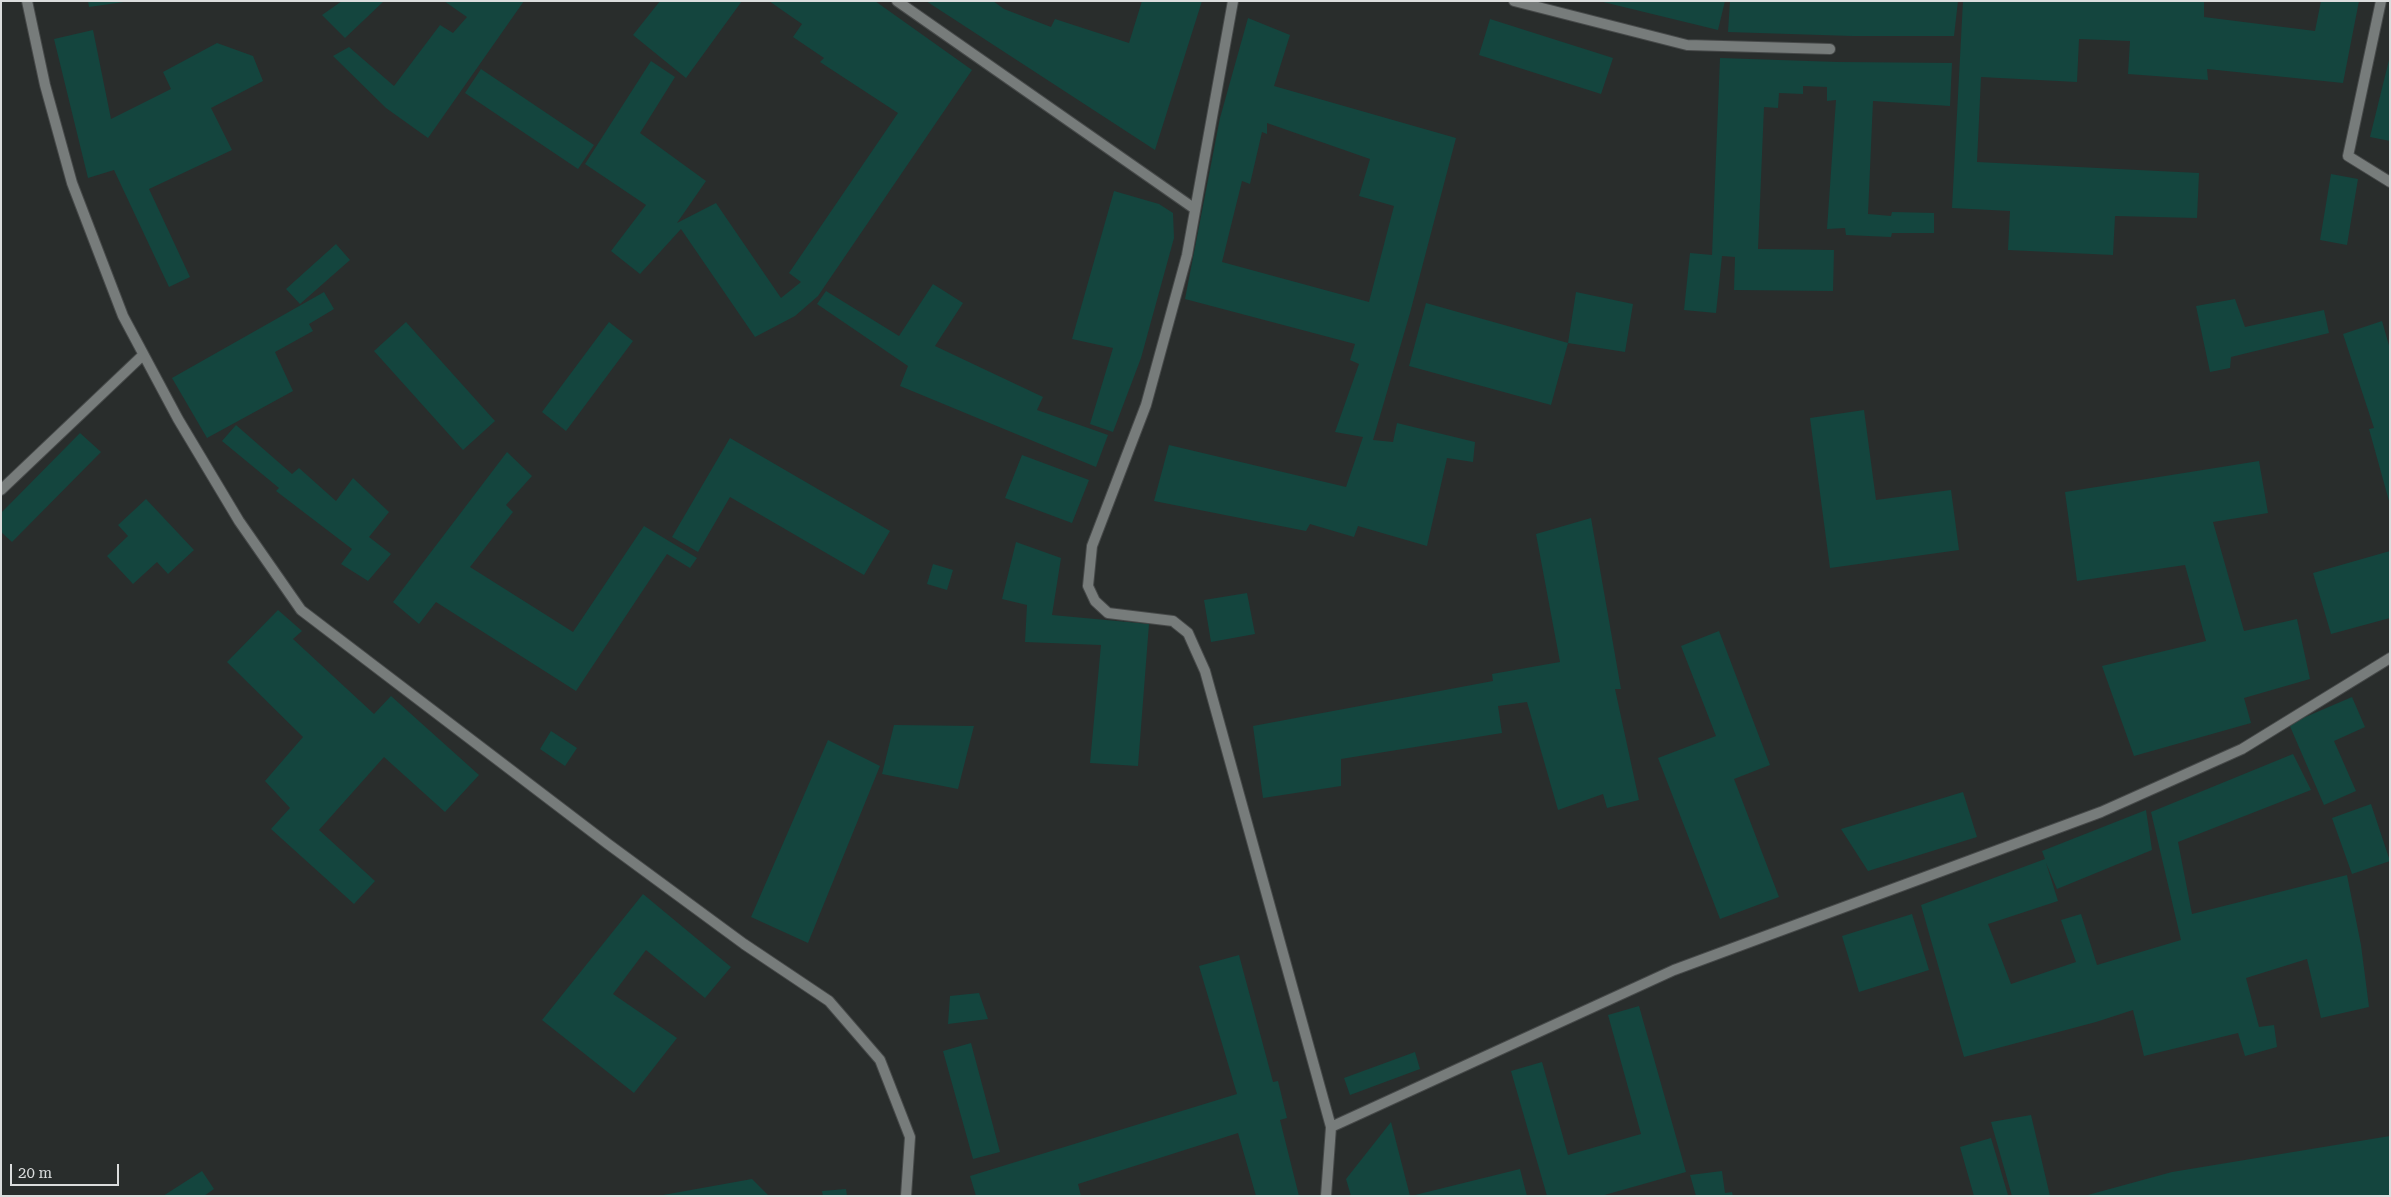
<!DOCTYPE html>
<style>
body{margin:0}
#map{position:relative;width:2391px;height:1197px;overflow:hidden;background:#292d2c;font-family:"Roboto Serif",serif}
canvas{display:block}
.frame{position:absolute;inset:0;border:2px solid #dbdddd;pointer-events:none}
.scale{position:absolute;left:10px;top:1164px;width:109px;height:22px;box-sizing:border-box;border:2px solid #dbdddd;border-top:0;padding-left:6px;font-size:15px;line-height:18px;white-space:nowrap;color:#dbdddd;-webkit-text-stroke:4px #292d2c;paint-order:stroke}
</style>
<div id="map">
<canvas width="2391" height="1197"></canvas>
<div class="frame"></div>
<div class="scale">20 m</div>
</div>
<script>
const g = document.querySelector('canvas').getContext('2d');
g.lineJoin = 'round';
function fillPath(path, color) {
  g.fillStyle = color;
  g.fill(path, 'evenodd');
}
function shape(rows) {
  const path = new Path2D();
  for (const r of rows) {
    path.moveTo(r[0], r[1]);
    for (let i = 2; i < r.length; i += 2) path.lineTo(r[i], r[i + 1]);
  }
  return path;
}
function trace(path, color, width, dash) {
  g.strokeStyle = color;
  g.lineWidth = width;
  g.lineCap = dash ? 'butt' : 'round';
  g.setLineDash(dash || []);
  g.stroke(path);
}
fillPath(shape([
 [88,1,124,1,124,2,89,7],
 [342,1,384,1,345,38,322,15],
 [444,1,524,1,428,138,386,108,333,56,349,47,394,86,440,25,453,33,467,17],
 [660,1,742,1,686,78,633,35],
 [769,1,875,1,972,70,818,296,795,316,755,337,681,229,640,274,611,251,646,205,585,164,651,61,675,77,640,133,706,181,677,223,716,203,781,298,801,282,789,273,898,113,820,62,824,58,793,37,802,24],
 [926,1,993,1,1004,9,1051,27,1055,19,1129,43,1142,1,1202,1,1155,150],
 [1599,1,1725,1,1718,30],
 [1730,1,1958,1,1954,36,1852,36,1728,32],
 [1963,1,2204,1,2204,17,2315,31,2321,1,2359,1,2343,83,2207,69,2208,80,2128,74,2130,41,2079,39,2077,82,1981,77,1977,162,2199,173,2197,218,2115,216,2113,255,2008,250,2010,211,1952,208],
 [1248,18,1290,35,1274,86,1456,138,1410,313,1373,440,1393,442,1397,423,1475,442,1473,462,1447,458,1427,546,1358,526,1354,537,1310,524,1306,531,1154,501,1169,445,1346,487,1363,437,1335,432,1359,364,1350,360,1355,344,1185,299,1220,118],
 [1267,123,1370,159,1359,196,1394,206,1369,302,1222,262,1242,181,1250,184,1262,132,1267,134],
 [1490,19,1613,58,1601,94,1479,55],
 [93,30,111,119,171,89,163,72,217,43,253,56,263,81,211,108,232,150,149,189,190,277,169,287,114,170,88,178,54,39],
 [1720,58,1838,62,1952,63,1950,106,1873,101,1868,214,1891,216,1892,212,1934,213,1934,233,1892,233,1891,237,1846,235,1845,228,1827,229,1836,100,1827,101,1827,87,1803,86,1803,94,1779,93,1778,108,1764,107,1758,249,1834,250,1833,291,1734,290,1735,257,1722,256,1716,313,1684,310,1690,253,1712,255],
 [2389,60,2390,60,2390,141,2370,137],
 [481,69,594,145,578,169,465,93],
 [2331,174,2358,179,2347,245,2320,240],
 [1114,191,1159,204,1173,213,1174,238,1141,358,1113,432,1090,424,1113,348,1072,339],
 [336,244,350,260,300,304,286,289],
 [933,284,963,303,935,346,1043,397,1037,410,1108,435,1096,467,900,386,908,366,817,304,826,291,899,336],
 [324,292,334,309,309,324,313,331,275,352,293,391,207,438,172,378],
 [1576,292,1633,304,1625,352,1568,343,1551,405,1409,366,1426,303,1568,343],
 [2235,299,2245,327,2324,310,2329,333,2231,357,2230,368,2210,372,2196,306],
 [2382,321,2390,349,2390,423,2383,425,2390,423,2389,501,2369,429,2374,428,2343,334],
 [406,322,495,421,463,450,374,351],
 [609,322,633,341,566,431,542,412],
 [1864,410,1876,500,1951,490,1959,550,1830,568,1810,418],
 [236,425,292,474,299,468,336,501,353,478,389,512,369,537,391,554,368,581,341,564,352,549,276,491,279,488,222,441],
 [80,433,101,452,12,542,1,532,1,513],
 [730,438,890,531,864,575,730,497,698,552,672,537],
 [507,452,532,476,506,505,513,512,470,567,573,632,644,526,697,558,690,568,667,554,576,691,436,602,419,624,393,602],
 [1022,455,1089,480,1072,523,1005,498],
 [2259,461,2268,513,2213,522,2244,631,2297,619,2310,679,2244,698,2251,723,2134,756,2102,666,2206,641,2185,565,2077,581,2065,492],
 [146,499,194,550,168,574,157,562,133,584,107,556,128,536,118,525],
 [1591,518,1621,689,1615,689,1639,800,1607,808,1603,794,1558,810,1527,702,1498,706,1502,733,1341,759,1341,786,1263,798,1253,726,1493,681,1492,674,1560,662,1536,534],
 [1016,542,1061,558,1052,615,1149,624,1138,766,1090,763,1101,645,1025,642,1027,605,1002,599],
 [2390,551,2390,618,2331,634,2313,573],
 [933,564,953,570,947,590,927,584],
 [1247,593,1255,634,1211,642,1204,600],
 [278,610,302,631,293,639,374,714,391,696,479,775,445,812,384,757,319,830,375,881,354,904,271,829,290,808,265,781,303,737,227,662],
 [1719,631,1770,765,1734,779,1779,897,1720,919,1658,758,1716,736,1681,646],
 [2352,697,2365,727,2334,741,2356,791,2324,805,2289,724],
 [894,725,974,726,958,789,882,774],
 [551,731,577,748,565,766,540,749],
 [828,740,880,766,808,943,751,917],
 [2293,754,2311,790,2178,842,2192,914,2347,875,2361,945,2369,1007,2321,1018,2307,959,2246,978,2259,1027,2274,1025,2277,1047,2245,1056,2238,1033,2144,1056,2133,1010,2096,1022,1964,1057,1921,905,2045,859,2042,851,2146,810,2152,850,2057,889,2046,863,2058,901,1988,924,2011,984,2076,962,2061,920,2081,914,2097,965,2181,940,2151,812],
 [1963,792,1977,837,1868,871,1841,829],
 [2371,804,2390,861,2352,874,2332,818],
 [643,894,731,967,705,998,646,950,613,994,677,1038,634,1093,542,1020],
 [1912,914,1929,970,1859,992,1842,936],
 [1239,955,1273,1082,1278,1081,1287,1118,1280,1120,1299,1196,1256,1196,1238,1133,1078,1184,1081,1196,976,1196,970,1176,1237,1094,1199,966],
 [979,993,988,1019,948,1024,950,996],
 [1639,1006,1686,1172,1601,1196,1547,1196,1511,1071,1542,1062,1568,1155,1641,1134,1608,1015],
 [971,1043,1000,1152,973,1159,943,1051],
 [1415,1052,1420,1069,1350,1095,1344,1078],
 [2031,1115,2050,1196,2012,1196,1991,1122],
 [1391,1122,1410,1196,1351,1196,1346,1179],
 [2390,1136,2390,1196,2084,1196,2172,1172],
 [1991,1138,2008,1195,2007,1196,1974,1196,1960,1147],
 [1520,1169,1527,1196,1415,1196,1415,1195],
 [202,1171,214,1189,204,1196,163,1196],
 [1722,1171,1725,1193,1732,1192,1733,1196,1696,1196,1690,1175],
 [752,1179,769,1196,663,1196,663,1195],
 [846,1189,847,1196,823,1196,822,1191]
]), '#14453e');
const street = shape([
 [27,1,45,85,72,183,123,316,178,419,239,521,301,610,608,844,744,944,829,1001,880,1060,910,1137,906,1196],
 [897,1,1195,209],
 [1233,1,1187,255,1146,405,1092,546,1088,586,1095,601,1108,613,1173,621,1188,633,1196,651,1205,671,1331,1127],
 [1514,1,1687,45,1830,49],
 [2381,1,2348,156,2390,182],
 [1,490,143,355],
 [1326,1196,1331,1127,1674,970,2101,812,2242,749,2390,658]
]);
trace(street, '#464949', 12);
trace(street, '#777c7b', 10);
</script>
